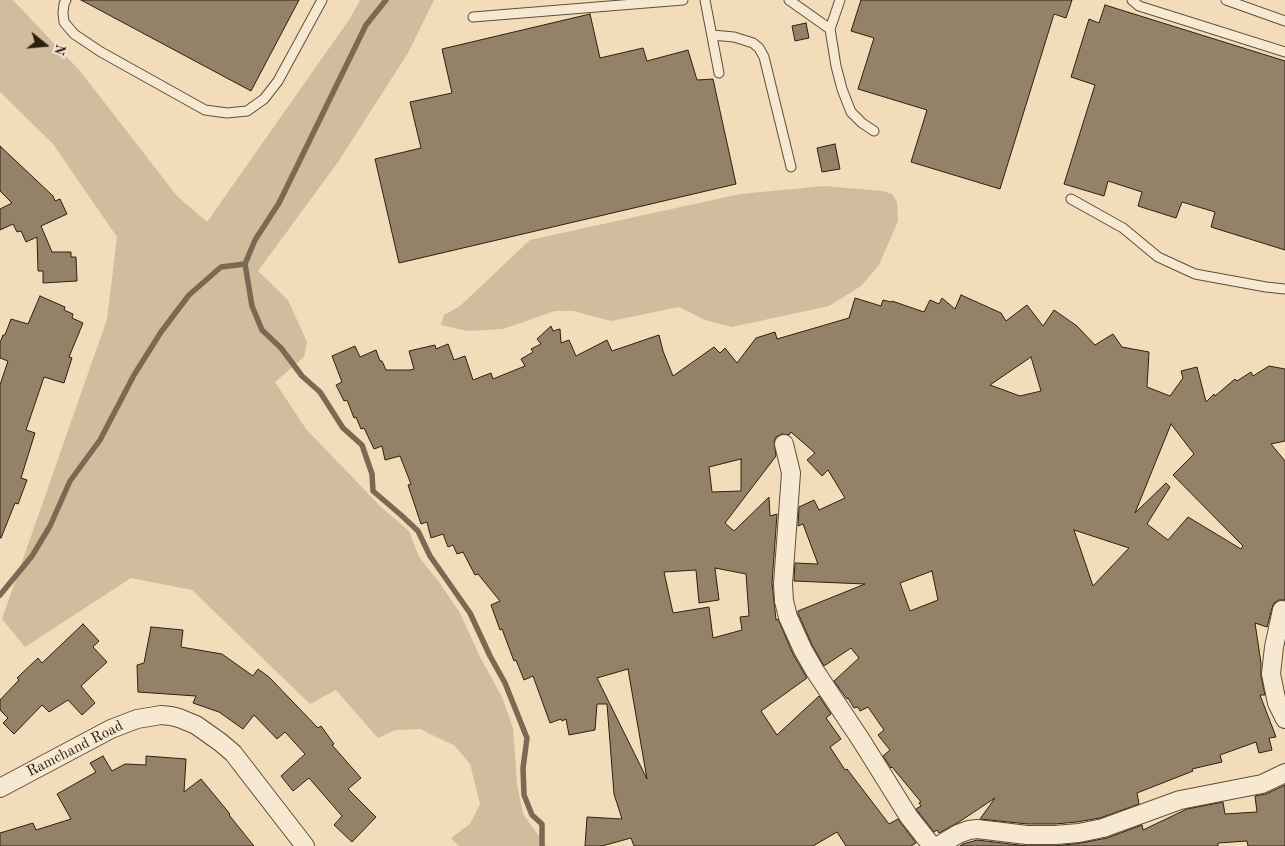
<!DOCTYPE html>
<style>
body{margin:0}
#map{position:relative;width:1285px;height:846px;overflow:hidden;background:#f2dcba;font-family:"Old Standard TT",serif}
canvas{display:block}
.north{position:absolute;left:20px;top:20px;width:50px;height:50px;-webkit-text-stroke:4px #f7e8d2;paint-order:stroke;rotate:107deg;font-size:14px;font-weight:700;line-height:20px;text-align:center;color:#2e2010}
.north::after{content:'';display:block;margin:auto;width:18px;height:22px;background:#2e2010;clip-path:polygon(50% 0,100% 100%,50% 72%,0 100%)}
</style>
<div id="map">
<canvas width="1285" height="846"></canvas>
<div class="north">N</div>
</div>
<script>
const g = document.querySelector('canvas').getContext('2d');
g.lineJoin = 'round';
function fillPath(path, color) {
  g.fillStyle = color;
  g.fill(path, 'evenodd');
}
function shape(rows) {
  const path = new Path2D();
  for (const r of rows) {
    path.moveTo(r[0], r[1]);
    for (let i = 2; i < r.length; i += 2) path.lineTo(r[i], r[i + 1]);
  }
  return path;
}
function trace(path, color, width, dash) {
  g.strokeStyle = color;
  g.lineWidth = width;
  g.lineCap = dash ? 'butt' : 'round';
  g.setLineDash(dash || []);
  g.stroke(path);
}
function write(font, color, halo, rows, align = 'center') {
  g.font = font + ' "Old Standard TT",serif';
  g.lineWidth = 4;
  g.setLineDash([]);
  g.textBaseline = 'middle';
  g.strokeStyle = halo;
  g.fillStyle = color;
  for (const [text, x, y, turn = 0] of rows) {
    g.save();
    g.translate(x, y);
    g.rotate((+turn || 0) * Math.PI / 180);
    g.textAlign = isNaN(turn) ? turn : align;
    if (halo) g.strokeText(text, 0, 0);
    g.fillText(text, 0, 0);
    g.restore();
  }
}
fillPath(shape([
 [0,0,13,0,80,71,177,196,207,222,351,17,360,0,434,0,408,53,338,162,258,271,288,300,307,342,304,357,275,382,306,429,381,507,409,531,419,557,439,582,460,613,480,657,502,697,513,728,517,784,523,814,546,846,459,846,451,838,470,824,480,804,470,764,455,746,420,729,395,730,378,738,336,690,310,704,192,590,131,578,25,647,2,619,107,319,117,237,53,144,0,92],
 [824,186,883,191,892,194,897,202,898,221,879,265,861,286,829,306,732,327,705,320,679,307,611,321,573,311,555,311,503,329,467,331,441,325,444,315,460,306,530,240,740,194]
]), '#d1bc9d');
trace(shape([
 [386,0,366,25,279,203,255,240,245,264,252,306,262,330,281,348,302,376,320,392,343,428,362,445,372,474,373,491,401,515,418,531,430,556,470,613,490,656,505,683,527,738,523,768,524,795,532,815,542,824,542,846],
 [0,595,32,556,50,526,70,481,100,440,134,375,161,332,189,295,221,267,245,264]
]), '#7b6a53', 5.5);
const building = shape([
 [81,0,299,0,251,91,81,0],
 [861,0,1072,0,1066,18,1054,14,1000,189,911,162,927,110,858,89,874,38,851,31,861,0],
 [1105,5,1285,61,1285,250,1211,227,1215,212,1182,202,1176,218,1138,206,1142,192,1108,181,1104,196,1064,184,1095,85,1071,77,1089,19,1099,23,1105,5],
 [590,14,600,58,643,48,647,61,688,50,697,80,713,79,736,184,399,263,375,159,421,148,410,102,452,93,442,49,590,14],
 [806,23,809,38,795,41,792,26,806,23],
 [835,144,840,169,822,172,817,148,835,144],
 [0,146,53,196,55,201,60,199,67,214,41,226,52,252,71,252,71,257,76,257,77,281,43,283,43,271,38,271,37,237,26,242,21,231,17,232,13,224,0,230,0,209,12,203,0,191,0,146],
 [961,295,1001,313,1006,321,1027,305,1043,326,1054,310,1077,326,1095,345,1113,334,1122,347,1149,352,1147,387,1170,396,1183,378,1181,371,1197,367,1206,402,1214,394,1215,396,1235,379,1237,381,1251,372,1253,376,1269,366,1285,369,1285,441,1271,444,1285,461,1285,600,1279,600,1274,603,1272,608,1267,627,1255,623,1261,663,1261,676,1265,695,1260,695,1276,737,1269,738,1272,750,1259,753,1256,742,1220,755,1222,762,1192,769,1193,771,1137,793,1139,804,1100,818,1077,822,1055,824,1028,824,980,819,995,798,959,822,939,833,937,830,934,832,916,809,921,806,919,803,921,802,892,767,891,768,883,756,890,750,878,735,884,730,868,707,860,711,858,707,854,708,848,698,847,699,834,681,859,658,851,648,824,666,812,645,798,613,798,611,865,584,794,581,795,563,818,564,803,524,798,526,799,507,814,500,819,510,845,498,828,470,822,476,807,460,815,453,791,432,789,435,782,434,776,437,774,441,776,456,725,523,734,531,769,497,770,516,777,514,772,583,776,620,778,619,793,654,807,678,761,711,777,735,819,696,831,714,826,718,841,739,830,747,845,770,847,769,889,824,898,819,916,843,911,846,846,846,837,832,813,846,634,846,631,838,602,846,585,846,587,817,622,819,614,794,607,704,597,704,595,730,569,735,566,719,562,721,561,719,550,723,533,676,524,680,516,660,514,661,502,629,500,630,491,605,500,601,478,574,475,575,463,552,457,554,453,545,448,547,443,534,431,538,427,522,421,524,408,485,411,484,400,456,385,460,382,446,374,449,364,428,361,429,356,417,354,418,347,400,344,401,336,385,342,382,332,356,355,346,360,357,376,350,380,361,382,361,386,370,410,370,414,369,409,351,435,345,436,349,448,344,454,360,465,356,473,380,491,373,493,379,525,366,521,359,533,352,531,349,541,344,537,339,551,326,553,331,560,329,561,343,569,340,576,356,607,340,612,351,659,335,663,351,673,376,714,347,720,353,725,348,737,363,756,338,775,332,777,339,849,318,855,298,881,306,883,300,891,302,892,301,924,312,930,300,939,304,942,298,955,309,961,295],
 [1031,357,1041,391,1020,396,990,385,1031,357],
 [1171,424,1194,454,1173,475,1243,546,1241,549,1188,517,1168,540,1147,524,1170,487,1166,483,1135,513,1171,424],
 [741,459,741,491,712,492,709,467,741,459],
 [1074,530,1129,548,1093,586,1074,530],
 [715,568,746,574,749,616,740,617,742,630,713,638,709,607,673,613,664,572,696,570,699,603,719,600,715,568],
 [932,571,938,600,910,611,900,583,932,571],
 [628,669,647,779,597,678,628,669],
 [40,296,65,307,64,310,73,314,72,318,83,323,69,357,72,358,64,383,44,377,26,430,35,433,21,478,27,480,18,504,15,503,1,538,0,538,0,385,8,361,0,358,0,343,3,335,5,335,11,319,28,324,40,296],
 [83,624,99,641,93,647,107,662,81,686,95,703,82,715,68,700,49,712,42,705,14,734,3,723,8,718,0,710,0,700,19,680,17,678,38,658,42,663,83,624],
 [151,627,183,630,181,647,222,654,253,676,258,669,269,677,318,728,321,726,334,744,332,745,361,778,348,789,376,817,352,842,334,825,342,816,309,778,293,791,281,776,305,754,285,732,277,739,254,715,243,729,219,712,193,703,196,696,138,692,137,665,144,663,151,627],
 [103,756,112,771,125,764,146,765,146,756,186,759,184,792,201,779,230,814,229,815,254,846,0,846,0,833,33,823,36,830,71,819,57,794,96,772,90,763,103,756],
 [1285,785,1285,846,1248,846,1247,841,1218,843,1218,846,960,846,963,844,977,840,1027,846,1055,846,1081,843,1107,838,1142,825,1143,830,1187,809,1223,802,1225,814,1257,812,1255,796,1266,794,1285,785]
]);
fillPath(building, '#948268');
trace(building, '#2e2010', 1);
const service = shape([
 [66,0,64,4,63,13,64,22,74,34,101,52,205,110,227,113,247,111,264,99,278,81,322,0],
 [705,0,719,73],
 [789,0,830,29],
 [840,0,830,29,836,66,842,89,851,112,862,123,874,131],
 [1132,0,1139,6,1285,52],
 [1226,0,1285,21],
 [473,17,683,0],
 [712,35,734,37,753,43,759,48,764,57,791,167],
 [1071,199,1123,228,1158,257,1195,274,1266,287,1285,289]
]);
const minor = shape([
 [784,444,791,473,783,584,784,601,788,617,803,650,815,671,861,740,909,817,932,846],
 [1282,610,1274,647,1271,674,1277,703,1285,719],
 [0,788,111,729,137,719,161,715,171,716,179,718,196,725,220,742,233,753,305,846],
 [938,846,958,834,969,830,977,829,1027,835,1055,835,1079,833,1103,828,1180,800,1262,784,1285,773]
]);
trace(service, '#5f4f3a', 11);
trace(minor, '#5f4f3a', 20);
trace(service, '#f7e8d2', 9);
trace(minor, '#f7e8d2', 18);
write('15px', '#2e2010', '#f7e8d2', [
 ["Ramchand Road",75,749,-27]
]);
</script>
